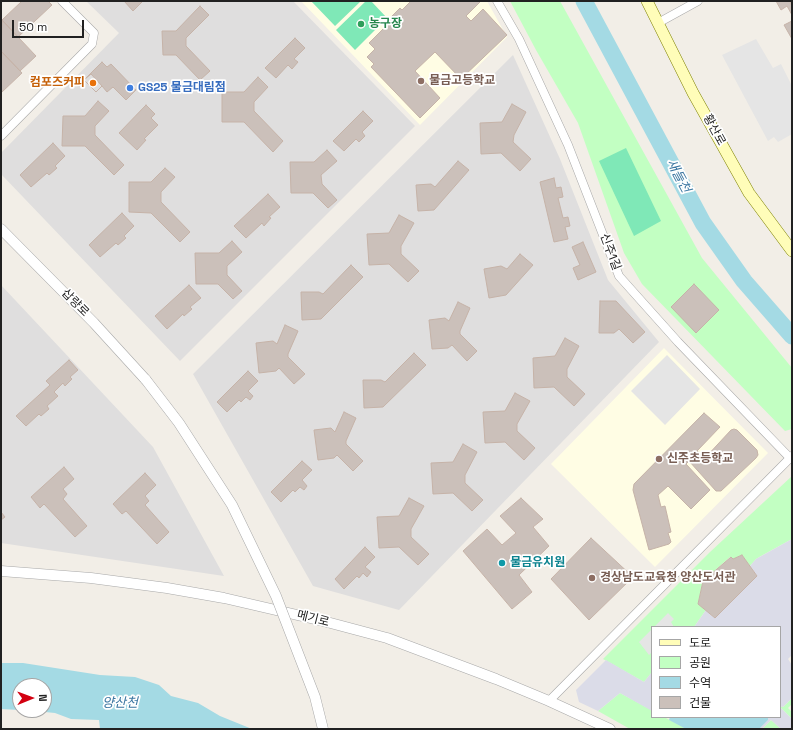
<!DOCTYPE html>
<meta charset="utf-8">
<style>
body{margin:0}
#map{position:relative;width:793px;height:730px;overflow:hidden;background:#f2eee7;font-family:"Space Grotesk","Noto Sans KR",sans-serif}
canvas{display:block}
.frame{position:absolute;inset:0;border:2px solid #212121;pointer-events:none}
.legend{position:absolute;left:651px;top:626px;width:130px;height:92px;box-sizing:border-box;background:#fff;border:1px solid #a6a6a6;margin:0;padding:5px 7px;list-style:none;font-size:12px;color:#212121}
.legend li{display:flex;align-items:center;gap:8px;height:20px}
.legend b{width:20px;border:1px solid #a6a6a6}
.north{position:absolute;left:12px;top:678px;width:40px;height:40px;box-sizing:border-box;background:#fff;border:1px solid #a6a6a6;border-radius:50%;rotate:89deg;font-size:11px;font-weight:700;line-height:16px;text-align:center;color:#212121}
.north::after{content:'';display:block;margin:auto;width:14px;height:18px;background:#d30011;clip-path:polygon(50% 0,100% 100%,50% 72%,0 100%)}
.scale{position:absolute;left:12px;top:20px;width:72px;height:18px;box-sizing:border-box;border:2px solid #212121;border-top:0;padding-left:5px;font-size:12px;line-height:14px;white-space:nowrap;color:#212121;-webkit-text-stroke:3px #fff;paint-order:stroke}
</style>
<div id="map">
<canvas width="793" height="730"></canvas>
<div class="frame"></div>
<ul class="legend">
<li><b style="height:5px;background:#fffdb9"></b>도로</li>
<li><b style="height:11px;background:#c2ffc2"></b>공원</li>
<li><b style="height:11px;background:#a4dae4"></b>수역</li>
<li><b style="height:11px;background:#cbc0ba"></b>건물</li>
</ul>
<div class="north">N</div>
<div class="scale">50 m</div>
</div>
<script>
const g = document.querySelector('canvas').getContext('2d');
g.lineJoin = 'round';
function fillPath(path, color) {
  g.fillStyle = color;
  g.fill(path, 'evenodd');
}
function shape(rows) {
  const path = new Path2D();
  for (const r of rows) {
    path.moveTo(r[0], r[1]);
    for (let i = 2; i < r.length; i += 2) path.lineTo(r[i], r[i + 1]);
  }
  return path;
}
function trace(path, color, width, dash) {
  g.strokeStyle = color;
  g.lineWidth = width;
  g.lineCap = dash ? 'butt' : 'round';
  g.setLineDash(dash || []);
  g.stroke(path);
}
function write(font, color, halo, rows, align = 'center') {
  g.font = font + ' "Space Grotesk","Noto Sans KR",sans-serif';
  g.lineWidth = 3.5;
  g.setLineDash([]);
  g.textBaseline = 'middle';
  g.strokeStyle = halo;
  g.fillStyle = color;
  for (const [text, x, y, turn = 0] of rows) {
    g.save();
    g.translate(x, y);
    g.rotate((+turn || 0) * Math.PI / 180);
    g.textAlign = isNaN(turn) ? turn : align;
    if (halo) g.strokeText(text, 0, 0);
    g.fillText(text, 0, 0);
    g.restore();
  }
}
fillPath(shape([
 [86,1,293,1,415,126,180,361,1,174,1,153,119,33],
 [513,55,560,159,608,280,659,342,399,610,313,586,193,374],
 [1,285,153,447,224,576,1,543]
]), '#dfdede');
fillPath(shape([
 [301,1,487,1,507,37,420,125],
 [664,348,768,453,655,567,551,464]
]), '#fffde4');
fillPath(shape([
 [510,1,560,1,702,258,792,368,792,429,785,431,642,284,624,253,578,123,536,50],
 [792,476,792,539,761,556,756,559,750,566,742,555,733,559,730,557,703,581,698,604,706,610,694,627,652,627,652,672,644,682,603,659,710,552],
 [620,693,652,710,652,717,664,717,687,729,630,729,598,711],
 [792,698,792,704,788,708,792,712,792,719,780,707,780,706,783,707],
 [771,720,781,729,762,729]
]), '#c2ffc2');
fillPath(shape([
 [311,1,361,1,335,26],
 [366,1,371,1,387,18,355,50,336,30],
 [626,148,661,221,634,236,599,161]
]), '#7fe8b7');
fillPath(shape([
 [756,39,773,68,781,64,792,86,792,134,778,142,774,137,768,141,722,55],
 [667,355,700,389,665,425,631,391],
 [668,613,674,619,671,622,674,627,654,627],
 [652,629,652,652,649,655,639,642]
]), '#e5e5e5');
fillPath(shape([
 [792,539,792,655,788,659,792,665,792,698,783,707,780,706,780,627,694,627,706,610,715,618,757,576,750,566,756,559],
 [606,660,644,682,652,672,652,711,620,693,598,711,579,702,576,690],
 [780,707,792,719,792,729,781,729,771,720,762,729,759,729,768,720,768,717,780,717]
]), '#dbdce8');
fillPath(shape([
 [1,663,23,663,100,675,135,677,159,685,171,696,198,703,220,716,252,729,100,729,99,720,71,719,55,713,25,710,44,710,44,686,20,686,20,710,1,709],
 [670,717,768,717,768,720,759,729,686,729,669,720]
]), '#a4dae4');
trace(shape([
 [584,1,703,223,744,281,792,336]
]), '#a4dae4', 17);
const building = shape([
 [22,1,48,1,52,5,18,37,2,20,22,1],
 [124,1,142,1,142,2,133,11,124,1],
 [411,1,479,1,480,2,466,16,471,21,483,9,507,35,461,79,435,52,415,71,440,98,420,118,371,67,374,64,367,57,375,49,369,43,390,22,388,20,400,8,402,10,411,1],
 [776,1,792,1,790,3,792,6,792,15,787,6,781,10,776,1],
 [200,6,209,15,186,38,186,46,210,71,200,80,176,55,163,55,162,31,176,31,200,6],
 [2,20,36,56,20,71,1,51,2,20],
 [792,21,792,39,784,25,792,21],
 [295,38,305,48,294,59,298,62,292,69,288,65,276,78,265,68,295,38],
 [1,51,22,73,2,92,1,91,1,51],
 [102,62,107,67,111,64,136,90,126,100,113,87,107,92,102,86,96,92,84,80,102,62],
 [91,74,102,86,96,92,84,80,91,74],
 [258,77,268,87,254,102,254,111,283,141,273,152,244,122,222,122,222,92,244,92,258,77],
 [98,101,109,111,95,126,95,135,124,165,114,175,85,146,62,146,63,116,85,116,98,101],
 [512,104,526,112,514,135,513,142,531,159,520,171,501,153,481,154,480,123,502,122,512,104],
 [146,105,155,114,151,118,158,125,144,139,146,140,137,150,119,133,146,105],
 [363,111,373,121,362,132,365,136,359,142,356,139,344,151,333,141,363,111],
 [53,143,65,156,55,166,57,168,49,175,47,173,31,187,20,175,53,143],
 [327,150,337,161,321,175,322,184,337,200,328,208,313,193,291,193,290,162,314,162,327,150],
 [458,161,469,170,434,210,418,211,416,185,431,184,435,187,458,161],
 [165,168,175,177,161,192,161,202,190,232,180,242,151,213,129,212,129,182,151,182,165,168],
 [554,178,556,188,561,187,563,197,558,198,563,218,568,217,570,226,565,227,568,239,554,242,540,182,554,178],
 [268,194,280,207,269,217,271,218,264,226,262,223,246,238,234,226,268,194],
 [122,213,134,226,124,236,126,238,118,245,116,243,100,257,89,245,122,213],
 [399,215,414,223,401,246,401,254,419,271,408,282,389,264,369,265,367,234,389,233,399,215],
 [232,241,242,252,227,266,227,275,242,291,233,299,218,284,196,284,195,253,219,253,232,241],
 [583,242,596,272,578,280,573,268,580,265,572,247,583,242],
 [520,254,533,265,506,295,489,298,484,269,501,266,507,269,520,254],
 [351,265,363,277,321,319,302,320,301,292,319,292,323,294,351,265],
 [694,284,719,310,696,333,671,307,694,284],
 [189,285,201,298,190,307,192,309,184,316,183,314,167,329,155,316,189,285],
 [600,301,616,301,645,332,633,343,619,329,614,333,599,333,600,301],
 [458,302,470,308,460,331,460,334,477,351,467,361,452,345,448,348,432,349,429,320,445,318,449,321,458,302],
 [285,325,298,331,288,354,288,357,305,374,294,384,279,368,276,371,259,373,256,343,273,341,277,344,285,325],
 [565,338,579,346,567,369,567,377,585,394,574,406,554,387,534,388,533,358,555,356,565,338],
 [414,353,426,365,383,407,364,408,363,380,381,380,385,382,414,353],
 [69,360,78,370,70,377,72,379,65,386,63,383,54,392,58,396,47,406,49,409,41,416,39,414,26,426,16,416,50,385,46,381,69,360],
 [248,371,258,381,248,391,253,396,250,400,246,397,241,402,239,400,227,412,217,402,248,371],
 [515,393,530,401,517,424,517,431,535,448,524,460,505,442,485,443,483,412,505,411,515,393],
 [344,412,356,418,346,441,346,444,363,461,353,471,337,455,334,458,318,460,314,430,331,428,335,432,344,412],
 [704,413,720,427,697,451,705,458,731,430,734,429,737,430,757,450,758,455,756,458,721,491,716,491,689,461,686,464,710,490,691,509,668,486,658,495,661,507,665,506,671,532,668,533,671,542,669,544,649,550,633,490,634,484,704,413],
 [463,444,477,452,465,475,465,483,483,500,472,511,453,493,433,494,431,463,453,462,463,444],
 [302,461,312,470,302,480,307,486,304,490,300,487,295,492,293,490,281,502,271,492,302,461],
 [64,467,74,479,63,489,67,494,63,499,87,526,75,537,44,504,40,508,31,497,64,467],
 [145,473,156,485,145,496,149,501,145,505,169,532,157,544,126,511,122,514,113,504,145,473],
 [409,498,424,506,411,529,411,537,429,554,418,565,399,547,379,548,377,517,399,516,409,498],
 [521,498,543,519,533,527,549,546,519,575,532,592,512,609,463,551,487,529,502,545,516,533,500,516,521,498],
 [1,512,5,517,1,520,1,512],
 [591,538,633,577,589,620,551,579,591,538],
 [365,547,375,557,365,567,371,572,367,577,363,573,359,578,357,576,344,589,335,579,365,547],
 [742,555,757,576,715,618,698,604,703,581,731,557,733,559,742,555]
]);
fillPath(building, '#cbc0ba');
trace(building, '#c6b3a8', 1);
const minor = shape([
 [497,1,519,39,568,145,619,276,678,342,790,458],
 [658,23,698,1],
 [1,136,92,44,94,33,62,1],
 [549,701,792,456]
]);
const tertiary = shape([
 [1,229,94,323,146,380],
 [1,571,91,578,167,588,224,598,323,621,387,638,496,679,549,701,610,729]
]);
const secondary = shape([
 [647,1,693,93,749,193,792,251]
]);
trace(minor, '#a8a8a8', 9);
trace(tertiary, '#a8a8a8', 11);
trace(secondary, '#7d8100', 12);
trace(minor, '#fff', 8);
trace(tertiary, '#fff', 10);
trace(secondary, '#fffdb9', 11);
const tertiaryBridge = shape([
 [146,380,179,423,232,505,276,596,315,697,323,729]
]);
trace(tertiaryBridge, '#a8a8a8', 11, []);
trace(tertiaryBridge, '#fff', 10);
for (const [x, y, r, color] of [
 [361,24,4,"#2e9e5b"],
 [421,81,4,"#8d6e63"],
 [93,83,4,"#e8710a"],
 [130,88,4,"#3f7fe0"],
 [659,459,4,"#8d6e63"],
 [502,563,4,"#0f9aa8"],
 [592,578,4,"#8d6e63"]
]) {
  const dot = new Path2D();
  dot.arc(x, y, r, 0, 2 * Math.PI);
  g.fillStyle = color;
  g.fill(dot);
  trace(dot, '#fff', 1.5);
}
write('bold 12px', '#27864d', '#fff', [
 ["농구장",369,24]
], 'left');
write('bold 12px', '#785e54', '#fff', [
 ["물금고등학교",429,81],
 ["신주초등학교",667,459],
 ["경상남도교육청 양산도서관",600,578]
], 'left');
write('bold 12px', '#c56008', '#fff', [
 ["컴포즈커피",85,83]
], 'right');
write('bold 12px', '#366cbe', '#fff', [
 ["GS25 물금대림점",138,88]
], 'left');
write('12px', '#212121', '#fff', [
 ["황산로",714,130,61],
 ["신주1길",610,252,69],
 ["삽량로",75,303,45],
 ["메기로",313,619,14]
]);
write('bold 12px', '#0d838f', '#fff', [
 ["물금유치원",510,563]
], 'left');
write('italic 13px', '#3c77a2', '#fff', [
 ["새들천",678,176,62],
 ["양산천",120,703]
]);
</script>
